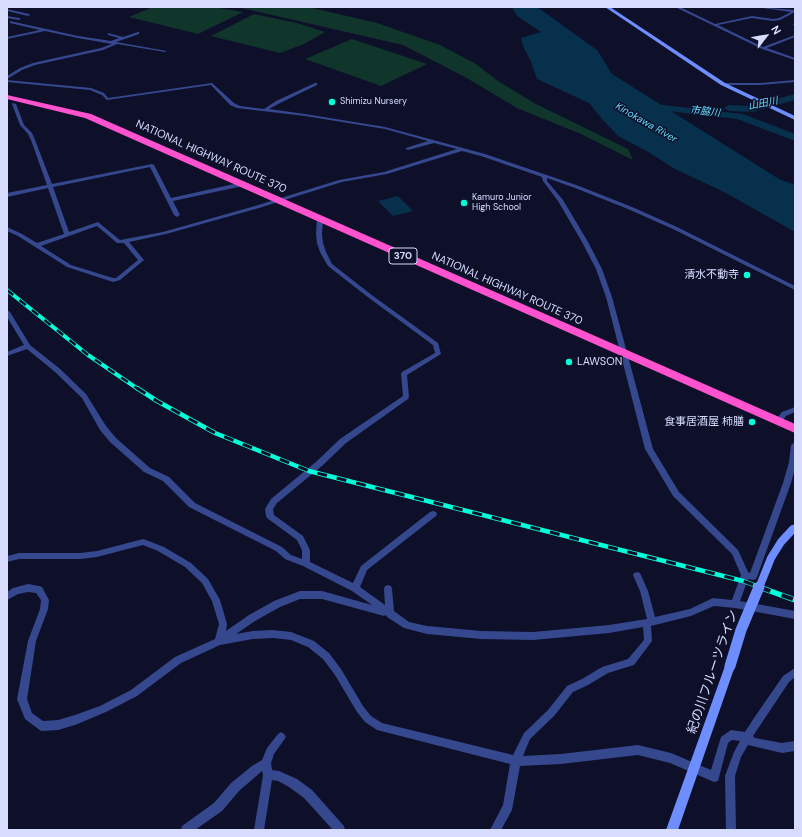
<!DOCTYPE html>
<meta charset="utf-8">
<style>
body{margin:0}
#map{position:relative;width:802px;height:837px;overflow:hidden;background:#0e102a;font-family:"DM Sans",sans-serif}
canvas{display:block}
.frame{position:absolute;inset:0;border:8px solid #d7dcff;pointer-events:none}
.north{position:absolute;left:746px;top:16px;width:40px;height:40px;-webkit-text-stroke:3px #0e102a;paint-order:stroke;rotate:59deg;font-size:11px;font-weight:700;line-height:16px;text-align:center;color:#d7dcff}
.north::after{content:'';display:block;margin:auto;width:14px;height:18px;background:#d7dcff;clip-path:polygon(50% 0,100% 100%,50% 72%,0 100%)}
</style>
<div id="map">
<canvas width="802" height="837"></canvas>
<div class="frame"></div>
<div class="north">N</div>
</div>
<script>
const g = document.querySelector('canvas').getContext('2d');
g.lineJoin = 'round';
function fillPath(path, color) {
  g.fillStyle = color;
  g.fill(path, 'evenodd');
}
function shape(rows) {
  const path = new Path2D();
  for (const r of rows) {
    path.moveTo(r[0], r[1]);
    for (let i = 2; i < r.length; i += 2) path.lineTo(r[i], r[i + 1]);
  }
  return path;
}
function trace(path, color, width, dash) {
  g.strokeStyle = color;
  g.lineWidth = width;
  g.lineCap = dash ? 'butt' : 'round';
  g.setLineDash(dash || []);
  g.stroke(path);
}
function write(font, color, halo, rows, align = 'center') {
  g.font = font + ' "DM Sans","Noto Sans JP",sans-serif';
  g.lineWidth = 3;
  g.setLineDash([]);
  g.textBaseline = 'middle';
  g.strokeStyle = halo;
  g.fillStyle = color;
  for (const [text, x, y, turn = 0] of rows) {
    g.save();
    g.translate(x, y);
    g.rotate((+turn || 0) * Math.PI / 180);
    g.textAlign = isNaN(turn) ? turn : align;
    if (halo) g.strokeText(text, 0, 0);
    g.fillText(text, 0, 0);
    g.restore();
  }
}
fillPath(shape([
 [153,7,214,7,243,12,198,34,129,17],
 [237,7,308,7,377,23,440,45,476,64,498,81,534,103,628,149,633,160,581,134,517,108,465,77,403,45],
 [254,14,297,23,325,32,304,44,280,53,211,36],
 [352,39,427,64,381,86,305,59]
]), '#10352b');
fillPath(shape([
 [512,7,537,7,597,50,612,74,779,179,795,185,795,232,726,193,673,168,650,153,618,136,602,119,589,103,537,79,531,62,523,46,521,38,541,32,517,16],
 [398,196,413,211,393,216,378,201]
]), '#06304b');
fillPath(shape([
 [795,94,795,100,752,112,729,111,724,108,729,105,752,106,795,94],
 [645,103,743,114,795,134,795,141,737,119,641,108,640,106,645,103]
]), '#06304b');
fillPath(shape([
 [675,7,680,7,715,24,752,16,773,19,779,18,791,12,756,7,795,10,795,12,780,20,773,21,752,18,718,25,763,47,795,35,795,37,767,48,795,58,795,60,762,49,675,7],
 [7,9,29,14,30,15,28,16,7,11,7,9],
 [7,16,19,18,21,19,19,20,7,18,7,16],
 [10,21,78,36,111,41,119,38,108,35,108,33,123,37,138,32,139,32,139,34,116,42,167,51,165,52,117,44,103,50,35,65,22,70,7,79,7,76,20,68,33,63,101,48,112,44,78,38,45,31,7,39,7,37,40,30,10,23,10,21],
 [794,23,795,23,795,26,793,25,794,23],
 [7,80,91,88,104,93,108,98,212,83,234,103,240,106,264,109,276,101,315,83,317,83,317,85,280,103,269,109,305,114,385,127,485,154,579,186,632,207,677,227,795,286,795,290,673,229,628,209,575,188,547,178,547,181,563,200,588,242,602,269,612,297,653,449,679,492,738,550,748,572,750,573,783,483,789,462,791,445,795,442,795,468,791,483,757,577,756,579,753,580,748,579,740,601,795,611,795,619,735,608,714,606,691,616,651,626,652,641,634,665,608,673,588,685,573,692,554,716,530,739,523,756,561,754,638,745,671,753,711,770,721,737,731,730,745,732,754,718,783,676,795,668,795,677,789,682,753,736,755,738,782,743,795,741,795,751,782,753,748,745,741,757,735,776,736,830,726,830,725,776,734,752,740,741,732,740,728,743,718,781,714,782,670,763,638,755,561,764,520,766,512,810,501,830,490,830,503,805,510,764,377,730,365,722,357,712,335,675,323,659,308,647,291,640,273,638,253,639,220,645,181,663,137,696,106,712,75,725,58,730,41,731,25,719,17,699,28,641,40,609,41,600,36,593,28,592,18,594,7,600,7,592,13,588,28,584,39,586,42,587,49,600,48,609,36,641,27,699,32,713,43,721,58,720,75,715,100,706,131,690,175,657,215,639,219,624,212,601,202,583,185,567,158,551,143,545,97,557,80,559,19,559,7,562,7,556,19,553,80,553,97,551,143,539,146,540,164,547,191,563,208,579,220,600,227,624,226,631,249,615,274,601,300,591,322,591,372,605,352,591,303,566,285,559,276,551,189,507,163,481,144,472,110,442,100,430,82,398,55,372,27,349,7,356,7,352,24,345,7,317,7,310,10,312,30,345,59,368,86,394,106,426,116,438,150,468,169,477,195,503,282,547,291,555,302,559,302,550,297,540,267,518,266,516,265,509,271,499,317,461,340,439,403,396,401,374,402,372,435,353,433,345,369,298,328,266,320,252,317,243,316,234,317,219,320,217,323,219,322,234,323,243,326,252,332,264,373,296,438,343,441,354,407,375,409,397,408,399,346,443,323,465,277,503,273,509,274,515,303,536,310,550,310,562,353,583,361,566,430,512,433,511,436,512,437,514,436,516,367,570,360,587,385,605,384,589,385,586,388,585,391,586,392,589,394,611,409,622,427,626,481,631,533,632,609,625,647,619,640,591,633,575,634,573,637,572,640,573,648,591,655,617,690,609,713,598,732,600,741,575,732,554,673,496,645,449,606,297,596,269,582,242,558,201,543,181,542,177,481,156,462,151,387,174,342,182,259,208,166,234,129,242,144,260,120,280,113,282,67,267,18,236,7,231,7,227,9,228,22,234,37,243,64,234,48,188,7,197,7,193,47,185,31,140,28,134,20,125,12,104,12,103,16,104,24,125,32,133,35,140,52,184,152,164,154,165,171,198,243,182,246,184,243,186,173,201,180,215,177,217,174,215,150,167,53,187,69,232,98,222,120,240,163,232,255,206,339,180,384,172,457,149,434,143,408,150,406,149,406,148,428,141,385,129,305,116,237,108,230,105,211,85,107,100,102,95,90,90,7,82,7,80],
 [97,226,117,243,124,243,138,260,116,278,113,278,71,265,41,246,97,226],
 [300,599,322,599,384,616,386,615,387,617,404,628,427,634,481,639,533,640,609,633,643,627,644,640,628,659,602,667,582,679,567,686,548,710,524,733,513,755,382,723,371,716,363,706,341,669,329,653,314,641,291,632,273,630,253,631,236,634,255,621,280,607,300,599],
 [795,80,795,82,760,85,723,85,721,84,723,83,760,83,795,80],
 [795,407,795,412,786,416,780,424,776,424,774,422,782,412,795,407],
 [281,732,284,734,286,737,274,754,271,763,272,770,279,771,297,779,312,790,344,826,345,830,333,830,304,798,289,787,278,781,272,780,264,830,254,830,263,775,262,771,239,791,222,811,195,830,181,830,182,826,214,803,231,783,252,766,262,760,267,748,278,734,281,732]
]), '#35478d');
fillPath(shape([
 [605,7,610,7,725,83,795,116,795,120,721,85,605,7],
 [730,661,734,663,735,666,678,830,666,830,725,666,726,663,730,661]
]), '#6e8eff');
fillPath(shape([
 [7,95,91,114,795,424,795,433,85,118,7,99,7,95]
]), '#ff52cf');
const railFar2 = shape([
 [7,290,88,355,138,389]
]);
const railFar1 = shape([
 [137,388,157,401,215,433,309,471,743,581,762,588]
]);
const rail = shape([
 [759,587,795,600]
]);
trace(railFar2, '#03ffda', 4);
trace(railFar1, '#03ffda', 4.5);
trace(rail, '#03ffda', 5.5);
trace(railFar2, '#0e102a', 2.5, [8]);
trace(railFar1, '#0e102a', 3, [10]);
trace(rail, '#0e102a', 4, [12]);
trace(shape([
 [759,588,771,558,781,542,793,529]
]), '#6e8eff', 8);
trace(shape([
 [730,666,741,630,759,587]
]), '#6e8eff', 11);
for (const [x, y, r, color] of [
 [332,102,4,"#03ffda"],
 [464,203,4,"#03ffda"],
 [747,275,4,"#03ffda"],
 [569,362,4,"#03ffda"],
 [752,422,4,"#03ffda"]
]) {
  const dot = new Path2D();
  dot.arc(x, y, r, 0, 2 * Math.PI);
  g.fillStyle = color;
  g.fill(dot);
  trace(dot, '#0e102a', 1.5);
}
write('9px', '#d7dcff', '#0e102a', [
 ["Shimizu Nursery",340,102],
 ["Kamuro Junior",472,198],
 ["High School",472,208]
], 'left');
write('italic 10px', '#65deff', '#0e102a', [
 ["山田川",763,104,-11],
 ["市脇川",705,112,6],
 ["Kinokawa River",646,123,30]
]);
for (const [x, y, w] of [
 [403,256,28]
]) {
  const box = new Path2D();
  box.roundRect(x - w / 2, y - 8, w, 16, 3);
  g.fillStyle = '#0e102a';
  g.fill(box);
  trace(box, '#d7dcff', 1);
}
write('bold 10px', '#d7dcff', null, [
 ["370",403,256]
]);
write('11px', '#d7dcff', '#0e102a', [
 ["NATIONAL HIGHWAY ROUTE 370",211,157,24],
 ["NATIONAL HIGHWAY ROUTE 370",507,289,24]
]);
write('11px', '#d7dcff', '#0e102a', [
 ["清水不動寺",739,275],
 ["LAWSON",577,362,"left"],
 ["食事居酒屋 柿膳",744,422]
], 'right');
write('13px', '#d7dcff', '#0e102a', [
 ["紀の川フルーツライン",713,672,-71]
]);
</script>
